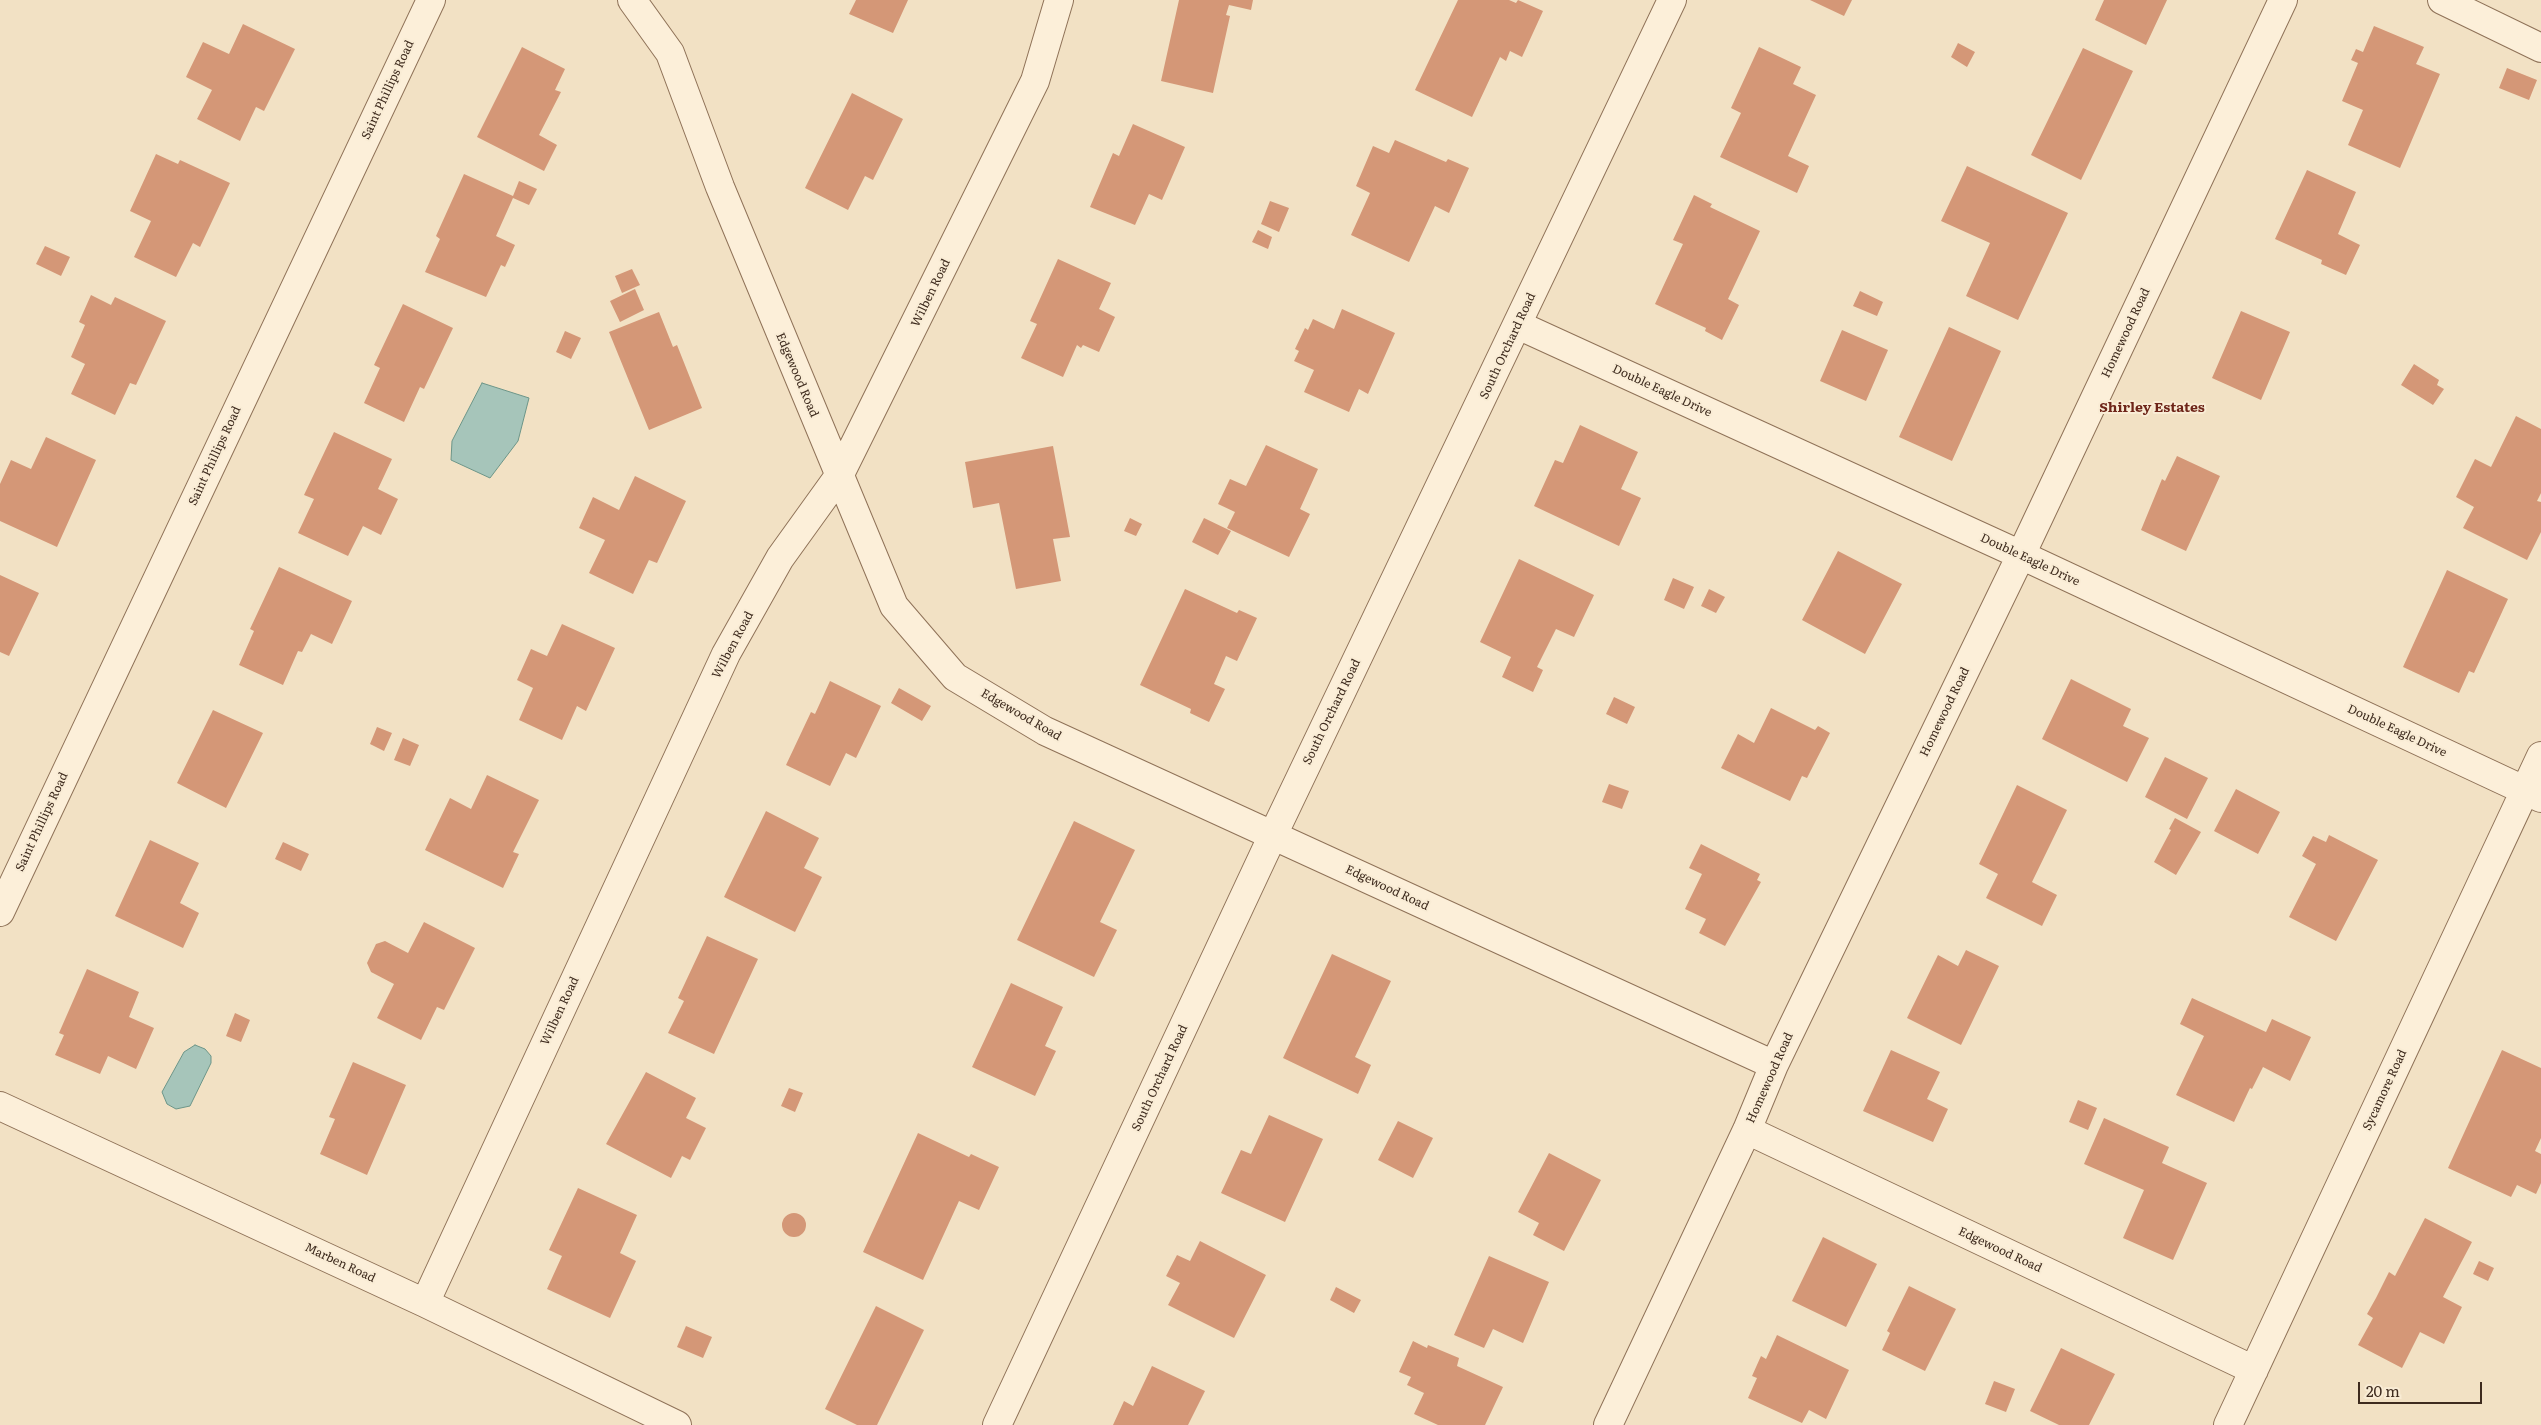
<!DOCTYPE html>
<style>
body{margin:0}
#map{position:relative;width:2541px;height:1425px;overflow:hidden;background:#f2e1c4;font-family:Literata,serif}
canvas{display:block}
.scale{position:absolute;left:2358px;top:1382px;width:124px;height:22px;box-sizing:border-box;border:2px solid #3e2b1e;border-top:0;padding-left:6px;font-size:15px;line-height:18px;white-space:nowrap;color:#3e2b1e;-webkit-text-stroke:4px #f9ecd5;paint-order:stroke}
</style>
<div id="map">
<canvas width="2541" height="1425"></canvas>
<div class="scale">20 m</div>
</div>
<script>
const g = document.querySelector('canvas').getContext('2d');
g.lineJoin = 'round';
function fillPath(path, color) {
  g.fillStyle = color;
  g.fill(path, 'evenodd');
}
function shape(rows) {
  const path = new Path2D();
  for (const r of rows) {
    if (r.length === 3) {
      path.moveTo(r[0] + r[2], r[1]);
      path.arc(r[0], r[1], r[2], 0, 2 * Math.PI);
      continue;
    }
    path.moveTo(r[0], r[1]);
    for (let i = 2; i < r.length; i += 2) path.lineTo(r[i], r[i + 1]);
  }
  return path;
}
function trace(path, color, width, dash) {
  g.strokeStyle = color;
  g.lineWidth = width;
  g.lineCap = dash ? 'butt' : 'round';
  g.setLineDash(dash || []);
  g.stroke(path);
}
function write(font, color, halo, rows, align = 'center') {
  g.font = font + ' Literata,serif';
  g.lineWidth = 4;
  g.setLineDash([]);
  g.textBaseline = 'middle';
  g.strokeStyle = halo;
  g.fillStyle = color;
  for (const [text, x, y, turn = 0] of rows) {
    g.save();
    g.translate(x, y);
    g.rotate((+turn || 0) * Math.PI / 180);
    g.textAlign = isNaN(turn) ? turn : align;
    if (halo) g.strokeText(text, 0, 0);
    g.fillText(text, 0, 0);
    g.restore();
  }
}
const water = shape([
 [482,383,529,398,518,441,490,478,451,460,452,441,482,383],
 [195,1045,205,1049,211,1056,211,1063,190,1106,176,1109,167,1104,162,1092,184,1052,195,1045]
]);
fillPath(water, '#a6c5ba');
trace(water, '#6c9588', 1);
fillPath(shape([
 [856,0,908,0,893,33,849,14],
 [1179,0,1253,0,1251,10,1229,5,1226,15,1230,16,1213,93,1161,81],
 [1458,0,1509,0,1516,3,1518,0,1543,11,1522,57,1510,51,1506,61,1500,57,1472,117,1415,90],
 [1810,0,1852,0,1844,16],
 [2104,0,2167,0,2146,45,2095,20],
 [243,24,295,49,264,111,256,107,240,141,197,119,212,90,186,77,203,42,229,54],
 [2374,26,2424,47,2416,64,2440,74,2400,168,2348,145,2363,110,2342,101,2358,63,2351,60,2352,58,2356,49,2363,52],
 [1958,43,1975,52,1967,67,1951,57],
 [522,47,565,69,555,90,561,92,539,135,557,145,544,171,477,137],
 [1759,47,1801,67,1793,84,1816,95,1788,156,1809,166,1797,193,1720,157,1741,113,1731,108],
 [2083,48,2133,71,2081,180,2031,155],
 [2507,68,2537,80,2529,100,2499,88],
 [852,93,903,119,873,180,865,176,848,210,805,188],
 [1133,124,1185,147,1162,200,1149,194,1135,225,1090,207,1113,153,1119,156],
 [1395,140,1446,162,1448,159,1469,168,1449,213,1435,206,1409,262,1351,235,1370,193,1356,186,1373,146,1389,153],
 [156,154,178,164,180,160,230,183,200,247,193,243,176,277,134,257,151,221,130,211],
 [1967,166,2068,213,2018,320,1966,296,1990,243,1941,221],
 [2307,170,2356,192,2338,234,2360,245,2346,275,2321,264,2322,260,2275,239],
 [464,174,513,196,519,181,537,189,529,205,513,198,496,236,515,245,505,267,501,265,486,297,425,272,440,239,436,236],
 [1694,195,1712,204,1710,207,1760,231,1728,299,1739,305,1722,340,1705,331,1706,328,1655,304,1683,244,1673,240],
 [1270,201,1289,208,1279,232,1261,224],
 [1258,230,1272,237,1268,249,1252,242],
 [45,246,70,257,61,276,36,264],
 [1058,259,1111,283,1099,309,1115,317,1099,352,1083,345,1081,348,1077,345,1063,377,1021,358,1037,324,1030,321],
 [632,269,640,285,622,293,615,276],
 [635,289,644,310,620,322,610,301],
 [1860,291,1883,302,1877,316,1853,306],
 [91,295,111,305,115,297,166,321,136,385,130,383,115,415,71,394,85,364,71,357,85,325,79,322],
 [403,304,453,328,424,389,420,387,404,422,364,403,380,368,374,365],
 [1342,309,1395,333,1368,394,1359,389,1349,412,1304,392,1314,370,1294,361,1299,351,1295,349,1305,328,1308,330,1313,319,1334,329],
 [2241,311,2290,332,2261,400,2212,378],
 [659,312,673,347,677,345,702,408,649,430,609,332],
 [1949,327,2001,351,1952,461,1899,437],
 [1842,330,1888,350,1866,401,1820,381],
 [565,331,581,338,571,359,556,352],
 [2414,364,2439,380,2437,385,2444,389,2433,405,2401,385],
 [2516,416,2541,429,2541,493,2537,501,2541,502,2541,532,2527,560,2463,528,2474,507,2456,497,2475,459,2491,467],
 [1580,425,1638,452,1621,489,1641,498,1619,546,1534,506,1555,460,1563,463],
 [334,432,392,459,378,489,398,499,381,535,363,526,348,556,298,533,314,499,304,495],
 [46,437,96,460,57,547,0,521,0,484,11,460,31,469],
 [1266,445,1318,469,1300,509,1310,514,1289,557,1227,528,1235,512,1218,504,1230,479,1246,486],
 [1053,446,1070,537,1053,539,1061,581,1016,589,999,503,973,508,965,462],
 [2177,456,2220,476,2186,551,2141,530,2162,479,2165,481],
 [635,476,686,501,657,563,649,560,633,594,589,573,605,540,579,528,593,497,619,510],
 [1130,518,1142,524,1136,536,1124,531],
 [1204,518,1231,531,1218,555,1192,542],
 [1838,551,1902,584,1865,654,1802,620],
 [1519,559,1594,595,1574,637,1556,629,1537,667,1543,670,1533,692,1502,677,1511,657,1480,642],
 [279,567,352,601,332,644,311,634,302,652,298,651,283,685,239,665,254,631,250,629],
 [2447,570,2508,599,2474,673,2469,671,2459,693,2403,667],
 [0,575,39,593,9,656,0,652],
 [1673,578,1694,587,1684,609,1664,600],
 [1185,589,1237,613,1239,610,1257,618,1237,661,1226,656,1214,684,1225,689,1209,722,1190,713,1191,709,1140,685],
 [1709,589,1725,597,1716,613,1701,606],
 [562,624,615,648,586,711,577,706,562,740,519,720,533,688,517,680,531,649,547,656],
 [2071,679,2131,709,2123,726,2149,738,2127,782,2042,739],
 [830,681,881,706,856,758,846,753,830,786,786,765,811,712,815,714],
 [899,688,931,706,922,721,891,703],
 [1614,697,1635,707,1627,724,1606,714],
 [1771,708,1815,730,1818,726,1830,733,1807,778,1802,776,1790,801,1721,768,1738,734,1754,743],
 [213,710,263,733,226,808,177,783],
 [377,727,392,733,384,751,370,744],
 [403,738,419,745,410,766,394,760],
 [2165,757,2208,778,2187,819,2145,797],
 [487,775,539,800,513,852,519,854,503,888,425,850,450,798,471,809],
 [1609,784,1629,791,1622,809,1602,802],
 [2017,785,2067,810,2032,882,2057,895,2042,926,1986,898,1998,874,1979,864],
 [2236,789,2280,812,2258,854,2214,831],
 [766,811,819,838,804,868,822,877,795,932,724,897],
 [2175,818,2201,832,2176,875,2154,862,2171,830,2169,829],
 [1074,821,1135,850,1100,922,1117,930,1094,977,1017,940],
 [2329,835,2378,860,2336,941,2289,917,2316,864,2302,856,2313,836,2326,842],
 [150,840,199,863,180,903,199,913,183,948,115,916],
 [283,842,309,854,301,871,275,859],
 [1701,844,1760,874,1757,880,1761,882,1725,946,1699,933,1706,919,1685,909,1702,874,1689,868],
 [424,922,475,948,444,1010,437,1007,421,1040,377,1018,394,984,371,972,367,963,376,944,385,941,408,953],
 [707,936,758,959,714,1054,668,1033,684,1001,678,998],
 [1966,950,1999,966,1961,1045,1907,1018,1938,955,1958,966],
 [1332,954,1391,981,1355,1057,1371,1065,1358,1094,1283,1058],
 [87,969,139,992,129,1017,154,1028,136,1069,108,1056,100,1074,55,1055,64,1035,59,1033],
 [1011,983,1063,1007,1045,1046,1056,1051,1035,1096,972,1067],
 [2192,998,2266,1032,2272,1019,2311,1037,2290,1081,2263,1067,2252,1089,2250,1088,2234,1122,2176,1095,2204,1036,2180,1024],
 [235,1013,250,1020,241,1042,226,1036],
 [1891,1050,1940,1072,1927,1099,1948,1109,1933,1142,1863,1111],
 [2502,1050,2541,1068,2541,1138,2535,1151,2541,1154,2541,1183,2536,1194,2517,1185,2511,1197,2448,1168],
 [353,1062,406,1085,367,1175,320,1154,335,1119,329,1117],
 [646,1072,696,1098,686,1118,706,1128,690,1160,682,1156,671,1178,606,1144],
 [789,1088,803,1093,795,1112,781,1106],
 [2078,1100,2097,1108,2088,1130,2069,1122],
 [1269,1115,1323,1139,1285,1222,1221,1193,1241,1150,1251,1154],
 [2104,1118,2169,1147,2162,1163,2207,1183,2173,1260,2123,1238,2144,1190,2084,1164],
 [1398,1121,1433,1138,1413,1178,1378,1160],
 [918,1133,969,1157,971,1154,999,1167,979,1210,959,1201,923,1280,863,1252],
 [1549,1153,1601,1180,1564,1251,1533,1235,1539,1223,1518,1212],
 [578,1188,637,1215,620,1253,636,1261,610,1318,547,1289,562,1256,549,1250],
 [794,1225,12],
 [2425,1218,2472,1242,2443,1297,2462,1307,2444,1344,2420,1332,2402,1368,2358,1345,2373,1318,2367,1314,2376,1298,2389,1272,2395,1276],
 [1823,1237,1877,1264,1846,1327,1792,1301],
 [1200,1241,1266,1275,1234,1338,1168,1305,1180,1283,1166,1276,1177,1255,1190,1261],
 [1489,1256,1549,1282,1523,1343,1493,1329,1484,1348,1454,1335],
 [2479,1261,2494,1268,2488,1281,2473,1274],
 [1909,1286,1956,1309,1925,1371,1882,1350,1890,1333,1887,1331],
 [1336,1287,1361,1300,1354,1313,1330,1300],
 [876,1306,924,1330,877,1425,857,1425,825,1409],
 [686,1326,712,1337,703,1358,677,1347],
 [1777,1335,1849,1370,1826,1419,1809,1410,1802,1423,1748,1398,1757,1378,1752,1376,1761,1356,1766,1359],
 [1413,1341,1427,1348,1428,1345,1459,1358,1457,1366,1503,1387,1485,1425,1438,1425,1414,1414,1424,1393,1407,1385,1411,1377,1399,1372],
 [2061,1348,2115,1374,2089,1425,2059,1425,2030,1411],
 [1152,1366,1205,1391,1188,1425,1113,1425,1124,1401,1133,1406],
 [1994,1381,2015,1389,2006,1412,1985,1404]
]), '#d49777');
const minor = shape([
 [632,0,670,53,720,187,894,606,955,677,1045,731,1774,1065],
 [2442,0,2541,48],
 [1518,325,2021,555,2541,798],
 [0,912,431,0],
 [0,1106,425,1303,677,1425],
 [1747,1130,2254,1370],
 [425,1303,726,654,780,558,839,476,1035,81,1059,0],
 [997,1425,1273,835,1672,0],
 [1608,1425,1747,1130,1774,1065,2021,555,2283,0],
 [2228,1425,2541,756]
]);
trace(minor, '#8f7258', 30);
trace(minor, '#fcefd9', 28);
write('12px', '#3e2b1e', '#f9ecd5', [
 ["Saint Phillips Road",388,90,-65],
 ["Wilben Road",931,293,-64],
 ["Homewood Road",2126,333,-65],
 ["South Orchard Road",1508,346,-65],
 ["Edgewood Road",797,375,67],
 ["Double Eagle Drive",1662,391,25],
 ["Saint Phillips Road",215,456,-65],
 ["Double Eagle Drive",2030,560,25],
 ["Wilben Road",733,645,-62],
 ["South Orchard Road",1332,712,-64],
 ["Homewood Road",1945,712,-64],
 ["Edgewood Road",1021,715,30],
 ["Double Eagle Drive",2397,731,25],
 ["Saint Phillips Road",42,822,-65],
 ["Edgewood Road",1387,888,25],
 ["Wilben Road",560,1011,-65],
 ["South Orchard Road",1160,1078,-65],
 ["Homewood Road",1770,1078,-66],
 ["Sycamore Road",2385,1090,-65],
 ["Edgewood Road",2000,1250,25],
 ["Marben Road",340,1263,25]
]);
write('bold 14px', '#6e2519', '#f9ecd5', [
 ["Shirley Estates",2152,408]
]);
</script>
